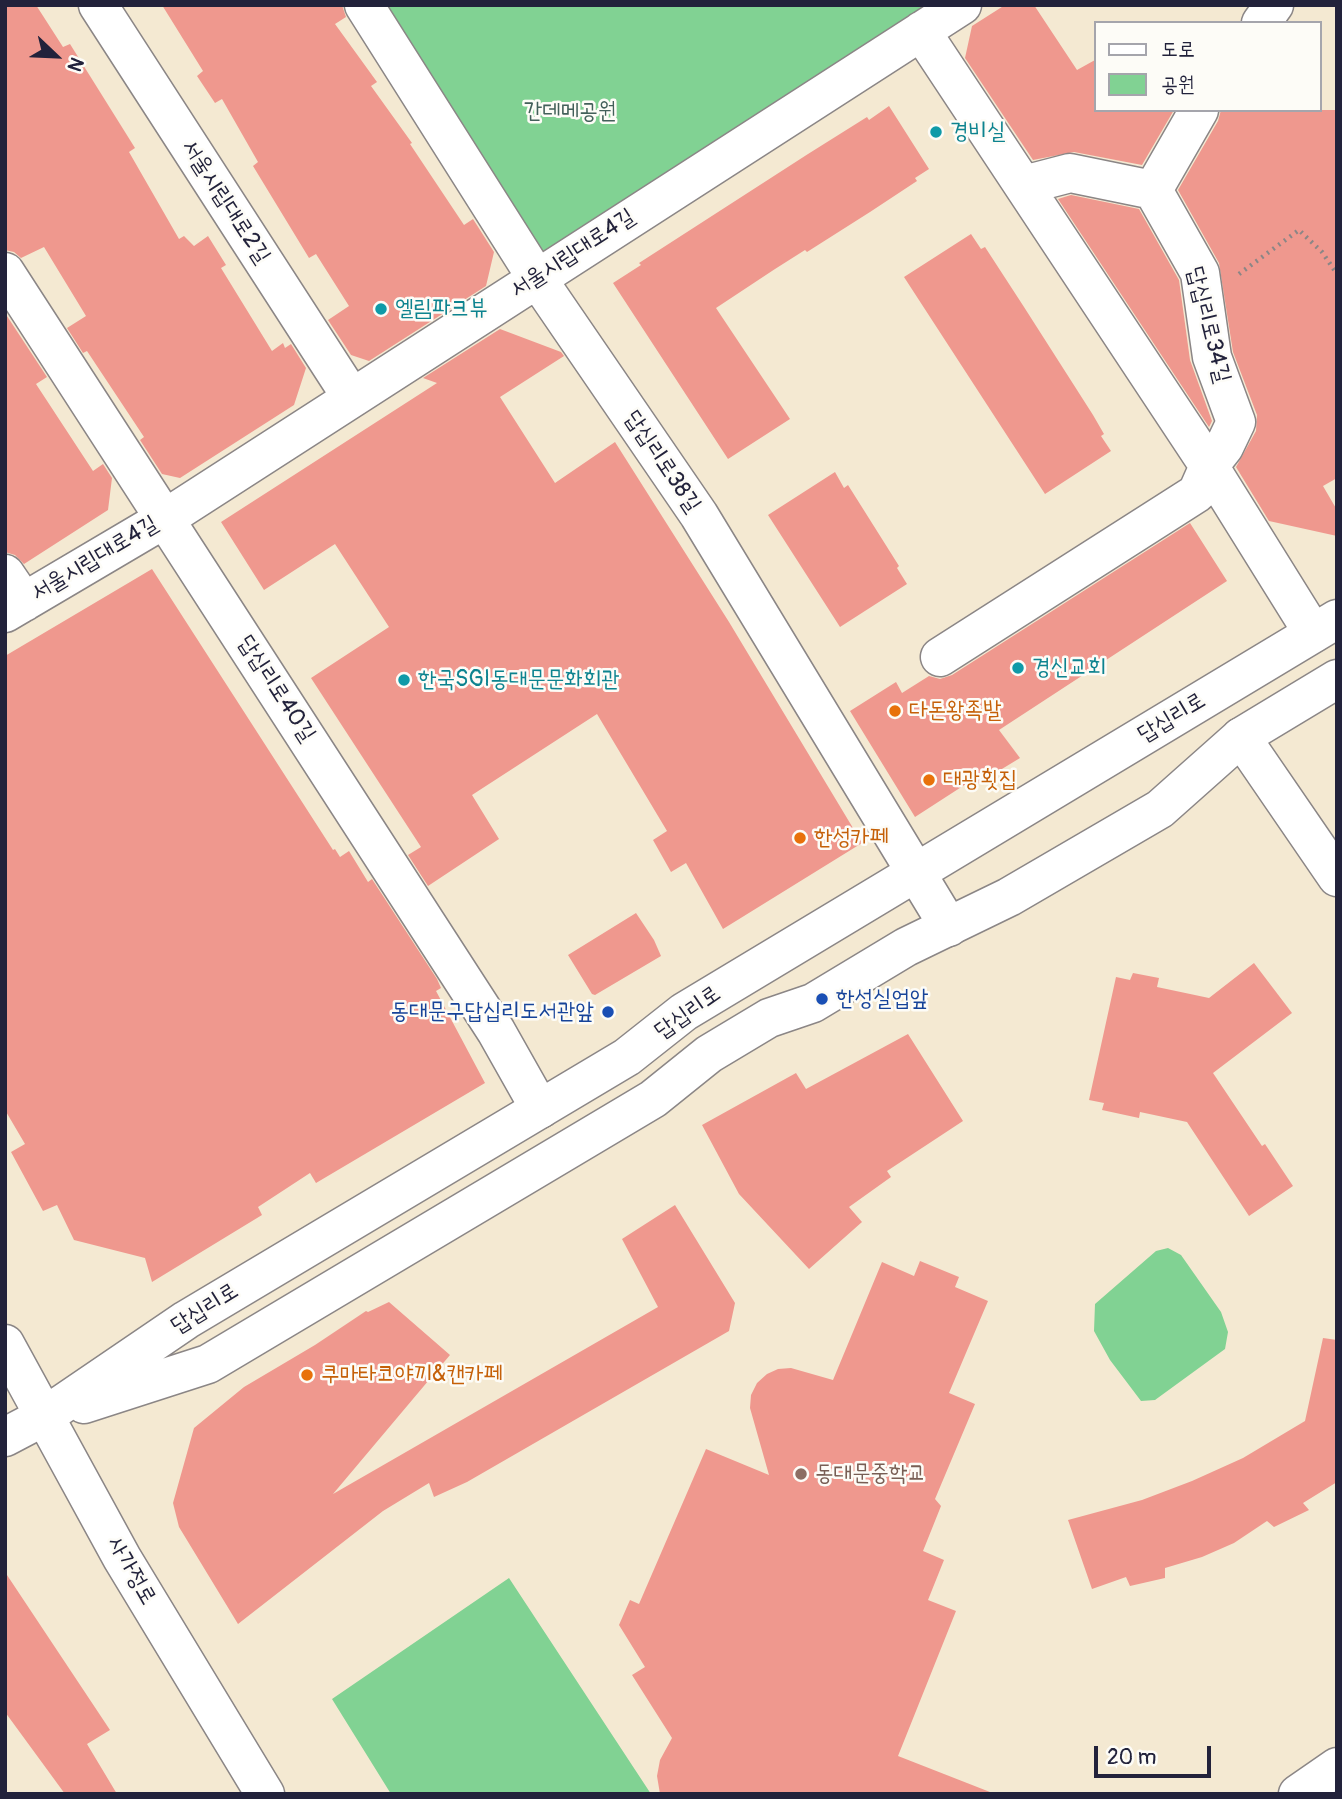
<!DOCTYPE html>
<meta charset="utf-8">
<style>
body{margin:0}
#map{position:relative;width:1342px;height:1799px;overflow:hidden;background:#f4e9d2;font-family:Pangolin,"Poor Story",sans-serif}
canvas{display:block}
.frame{position:absolute;inset:0;border:7px solid #22223b;pointer-events:none}
.legend{position:absolute;left:1094px;top:21px;width:228px;height:91px;box-sizing:border-box;background:#fdfcf7;border:2px solid #a5a5ac;margin:0;padding:9px 12px;list-style:none;font-size:21px;color:#22223b}
.legend li{display:flex;align-items:center;gap:14px;height:35px}
.legend b{width:35px;border:2px solid #a5a5ac}
.north{position:absolute;left:21px;top:21px;width:70px;height:70px;-webkit-text-stroke:5px #fdfcf7;paint-order:stroke;rotate:113deg;font-size:19px;font-weight:700;line-height:28px;text-align:center;color:#22223b}
.north::after{content:'';display:block;margin:auto;width:24px;height:32px;background:#22223b;clip-path:polygon(50% 0,100% 100%,50% 72%,0 100%)}
.scale{position:absolute;left:1094px;top:1746px;width:117px;height:32px;box-sizing:border-box;border:4px solid #22223b;border-top:0;padding-left:9px;font-size:21px;line-height:24px;white-space:nowrap;color:#22223b;-webkit-text-stroke:5px #fdfcf7;paint-order:stroke}
</style>
<div id="map">
<canvas width="1342" height="1799"></canvas>
<div class="frame"></div>
<ul class="legend">
<li><b style="height:9px;background:#fff"></b>도로</li>
<li><b style="height:19px;background:#81d293"></b>공원</li>
</ul>
<div class="north">N</div>
<div class="scale">20 m</div>
</div>
<script>
const g = document.querySelector('canvas').getContext('2d');
g.lineJoin = 'round';
function fillPath(path, color) {
  g.fillStyle = color;
  g.fill(path, 'evenodd');
}
function shape(rows) {
  const path = new Path2D();
  for (const r of rows) {
    path.moveTo(r[0], r[1]);
    for (let i = 2; i < r.length; i += 2) path.lineTo(r[i], r[i + 1]);
  }
  return path;
}
function trace(path, color, width, dash) {
  g.strokeStyle = color;
  g.lineWidth = width;
  g.lineCap = dash ? 'butt' : 'round';
  g.setLineDash(dash || []);
  g.stroke(path);
}
function write(font, color, halo, rows, align = 'center') {
  g.font = font + ' Pangolin,"Poor Story",sans-serif';
  g.lineWidth = 5;
  g.setLineDash([]);
  g.textBaseline = 'middle';
  g.strokeStyle = halo;
  g.fillStyle = color;
  for (const [text, x, y, turn = 0] of rows) {
    g.save();
    g.translate(x, y);
    g.rotate((+turn || 0) * Math.PI / 180);
    g.textAlign = isNaN(turn) ? turn : align;
    if (halo) g.strokeText(text, 0, 0);
    g.fillText(text, 0, 0);
    g.restore();
  }
}
fillPath(shape([
 [374,5,934,5,536,260],
 [1168,1248,1181,1255,1221,1312,1228,1332,1225,1349,1155,1400,1141,1401,1110,1360,1094,1331,1095,1304,1156,1251],
 [509,1578,651,1794,391,1794,332,1699]
]), '#81d293');
fillPath(shape([
 [5,5,36,5,63,47,70,44,135,148,129,152,179,239,184,236,194,246,208,236,226,265,221,268,272,351,283,343,285,348,291,344,306,368,294,405,180,478,162,474,140,440,144,437,87,351,83,353,67,328,86,316,44,247,21,258,14,252,5,250],
 [162,5,342,5,346,17,335,24,377,82,371,86,412,143,410,144,464,225,473,219,494,252,486,286,369,361,351,355,328,320,349,306,316,254,309,258,253,166,258,162,222,99,215,103,197,76,203,71],
 [1005,5,1034,5,1077,70,1095,60,1095,110,1174,110,1142,165,1074,152,1033,160,965,58,972,26],
 [889,106,929,169,915,178,917,181,870,212,807,252,805,250,775,269,716,308,790,419,728,459,613,283,641,265,639,263,808,154,867,117,869,120],
 [1221,110,1337,110,1337,478,1323,486,1337,510,1337,536,1269,521,1236,467,1256,431,1257,415,1233,352,1219,263,1178,190,1218,121],
 [1071,195,1139,209,1179,280,1190,360,1212,421,1209,427,1058,199],
 [971,234,981,249,985,247,1024,307,1093,415,1104,434,1101,436,1111,451,1045,494,904,277],
 [5,313,47,377,36,384,93,471,103,464,112,478,108,510,24,564,15,555,5,552],
 [500,329,561,352,564,356,500,397,555,483,615,442,729,622,862,843,723,929,686,863,671,872,653,840,667,831,597,714,472,795,499,839,428,886,408,855,421,847,311,678,389,627,335,544,264,590,221,522,437,383,423,378],
 [835,472,844,488,848,485,899,566,897,568,907,584,840,627,768,515],
 [1190,523,1227,581,999,730,1020,758,969,789,966,784,915,817,850,711,896,682,902,693,929,676,940,679,952,675],
 [152,569,333,850,335,849,340,857,349,851,368,882,372,879,437,979,441,988,436,991,485,1083,316,1183,310,1173,258,1207,262,1215,152,1282,145,1258,74,1240,57,1205,43,1211,11,1152,25,1144,5,1110,5,656],
 [636,913,654,940,661,956,595,995,592,994,568,955],
 [1254,963,1292,1013,1213,1073,1262,1146,1265,1144,1293,1186,1249,1216,1187,1122,1140,1112,1139,1118,1102,1110,1104,1103,1089,1100,1116,977,1130,980,1133,973,1159,978,1157,987,1209,998],
 [908,1034,963,1121,887,1171,891,1177,849,1207,862,1222,809,1269,739,1194,702,1125,796,1073,806,1089],
 [675,1205,735,1303,729,1331,467,1482,434,1497,429,1483,383,1511,238,1624,179,1527,173,1503,194,1428,244,1387,315,1345,366,1311,368,1312,389,1302,450,1355,333,1494,658,1307,622,1239],
 [920,1261,959,1277,955,1287,988,1301,949,1393,975,1404,935,1499,941,1506,923,1551,944,1560,928,1600,956,1611,898,1756,990,1792,990,1794,660,1794,657,1776,660,1760,672,1738,632,1675,645,1667,619,1625,630,1600,639,1604,706,1449,769,1475,750,1408,751,1395,757,1383,767,1374,778,1369,791,1368,833,1380,882,1262,914,1276],
 [1323,1338,1337,1340,1337,1482,1303,1503,1309,1510,1274,1527,1267,1521,1234,1543,1202,1557,1165,1568,1165,1578,1130,1586,1126,1577,1092,1589,1068,1520,1142,1500,1192,1481,1243,1458,1305,1421],
 [5,1572,110,1730,87,1744,117,1794,65,1794,5,1712]
]), '#ef988e');
const minor = shape([
 [98,5,352,398],
 [364,5,536,277,699,515,949,927],
 [1261,23,1274,5],
 [921,31,1209,466,1313,633],
 [1153,190,1199,110],
 [5,272,496,1031,540,1109],
 [5,574,24,602],
 [5,613,166,518,962,5],
 [940,657,1197,493,1209,466,1224,447,1236,422,1212,357,1200,273,1153,190,1070,173,1024,185],
 [1298,1794,1337,1767]
]);
const tertiary = shape([
 [1241,737,1337,877]
]);
const secondary = shape([
 [5,1344,122,1558,265,1794],
 [84,1404,208,1364,653,1099,709,1054,769,1018,813,1003,906,947,1009,897,1160,809,1241,737,1337,679],
 [5,1437,45,1416,186,1320,627,1057,684,1012,1337,619]
]);
trace(minor, '#8b8686', 41);
trace(tertiary, '#8b8686', 41);
trace(secondary, '#8b8686', 41);
trace(shape([
 [1239,274,1299,230,1322,252,1337,274]
]), '#8b8686', 4.5, [2, 5]);
trace(minor, '#fff', 38);
trace(tertiary, '#fff', 38);
trace(secondary, '#fff', 38);
for (const [x, y, r, color] of [
 [936,132,7,"#0f9aa8"],
 [381,309,7,"#0f9aa8"],
 [1018,668,7,"#0f9aa8"],
 [404,680,7,"#0f9aa8"],
 [895,711,7,"#e8710a"],
 [929,780,7,"#e8710a"],
 [800,838,7,"#e8710a"],
 [822,999,7,"#1a4fb4"],
 [608,1012,7,"#1a4fb4"],
 [307,1375,7,"#e8710a"],
 [801,1474,7,"#8d6e63"]
]) {
  const dot = new Path2D();
  dot.arc(x, y, r, 0, 2 * Math.PI);
  g.fillStyle = color;
  g.fill(dot);
  trace(dot, '#fdfcf7', 2.5);
}
write('23px', '#43605a', '#fdfcf7', [
 ["간데메공원",570,112]
]);
write('23px', '#0d838f', '#fdfcf7', [
 ["경비실",950,132],
 ["엘림파크뷰",395,309],
 ["경신교회",1032,668],
 ["한국SGI동대문문화회관",418,680]
], 'left');
write('23px', '#22223b', '#fdfcf7', [
 ["서울시립대로2길",225,202,57],
 ["서울시립대로4길",573,254,-33],
 ["답십리로34길",1208,325,76],
 ["답십리로38길",662,462,56],
 ["서울시립대로4길",95,559,-31],
 ["답십리로40길",276,689,57],
 ["답십리로",1172,718,-31],
 ["답십리로",688,1013,-35],
 ["답십리로",205,1309,-32],
 ["사가정로",131,1571,60]
]);
write('23px', '#c56008', '#fdfcf7', [
 ["다돈왕족발",909,711],
 ["대광횟집",943,780],
 ["한성카페",814,838],
 ["쿠마타코야끼&캔카페",321,1375]
], 'left');
write('23px', '#164399', '#fdfcf7', [
 ["한성실업앞",836,999],
 ["동대문구답십리도서관앞",594,1012,"right"]
], 'left');
write('23px', '#785e54', '#fdfcf7', [
 ["동대문중학교",815,1474]
], 'left');
</script>
